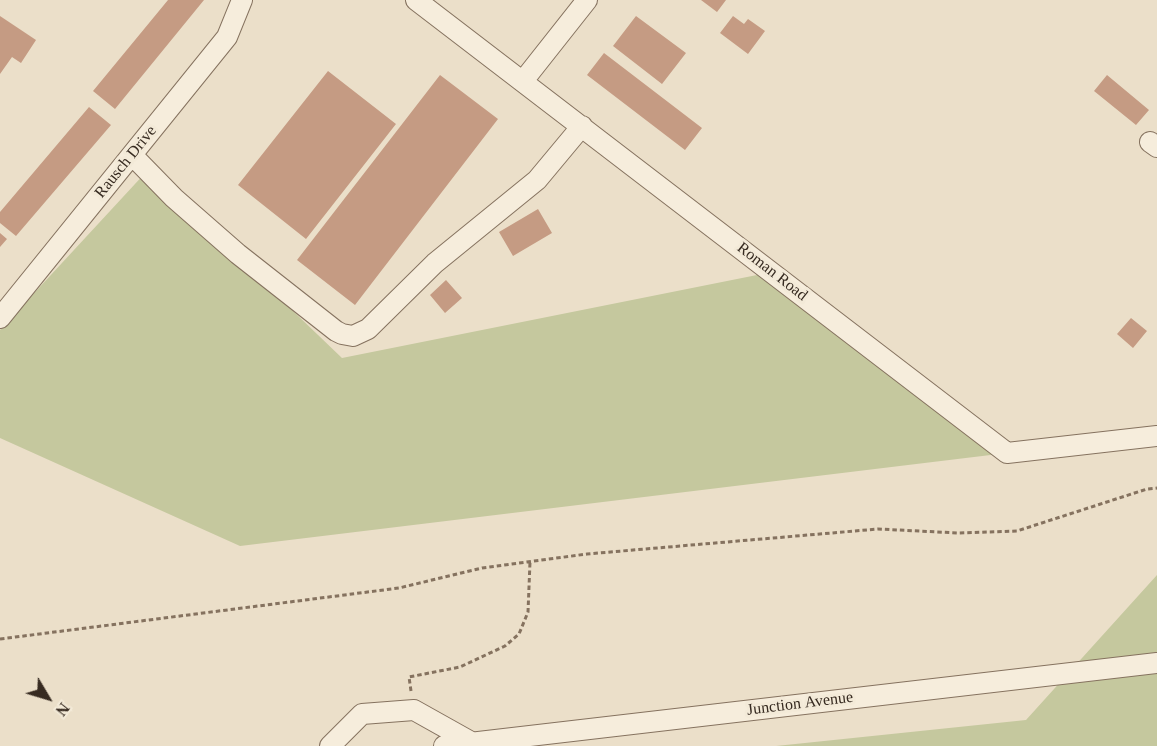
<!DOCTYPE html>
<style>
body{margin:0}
#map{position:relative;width:1157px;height:746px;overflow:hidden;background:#ebdfc9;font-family:"Times New Roman",serif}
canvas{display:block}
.north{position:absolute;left:18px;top:668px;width:60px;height:60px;-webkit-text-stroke:4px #f3ead8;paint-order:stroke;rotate:128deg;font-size:16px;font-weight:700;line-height:24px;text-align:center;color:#372b21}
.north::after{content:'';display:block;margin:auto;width:21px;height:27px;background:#372b21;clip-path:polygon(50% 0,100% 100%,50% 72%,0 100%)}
</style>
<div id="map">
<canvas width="1157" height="746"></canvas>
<div class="north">N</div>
</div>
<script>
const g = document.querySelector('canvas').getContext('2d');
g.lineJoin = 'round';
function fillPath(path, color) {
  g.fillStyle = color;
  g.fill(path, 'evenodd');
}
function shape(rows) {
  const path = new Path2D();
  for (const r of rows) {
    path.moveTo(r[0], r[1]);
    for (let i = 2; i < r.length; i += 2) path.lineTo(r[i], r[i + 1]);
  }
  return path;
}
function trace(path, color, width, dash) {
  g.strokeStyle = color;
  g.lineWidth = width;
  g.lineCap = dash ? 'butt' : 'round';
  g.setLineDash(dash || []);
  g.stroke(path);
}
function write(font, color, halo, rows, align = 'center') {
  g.font = font + ' "Times New Roman",serif';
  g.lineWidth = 6;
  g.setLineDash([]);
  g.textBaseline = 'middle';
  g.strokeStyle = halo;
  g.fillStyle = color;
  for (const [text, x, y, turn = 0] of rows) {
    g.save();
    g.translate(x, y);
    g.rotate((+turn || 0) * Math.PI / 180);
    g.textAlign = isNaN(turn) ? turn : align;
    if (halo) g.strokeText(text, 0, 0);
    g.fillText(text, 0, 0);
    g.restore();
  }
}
fillPath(shape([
 [147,171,342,358,772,272,1007,453,240,546,0,438,0,330],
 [1157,575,1157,746,776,746,1026,720]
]), '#c5c89e');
fillPath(shape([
 [168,0,204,0,115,109,93,91],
 [701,0,726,0,717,12],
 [0,16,36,40,21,63,12,57,0,74],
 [636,16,686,53,662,84,613,46],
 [733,16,744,24,748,19,765,31,748,54,720,33],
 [604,53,702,128,685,150,587,75],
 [328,71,396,124,306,239,238,185],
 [440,75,498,119,355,305,297,260],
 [1107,75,1149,110,1136,125,1094,91],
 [89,107,111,125,16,236,0,223,0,212],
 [538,209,552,233,513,256,499,232],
 [0,233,7,239,0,247],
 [446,280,462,298,445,313,430,295],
 [1131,318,1147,331,1133,348,1117,334]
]), '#c59b83');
const minor = shape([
 [416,0,1007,453,1157,436],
 [523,81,587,0],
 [1150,142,1157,147],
 [132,155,174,198,238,254,336,331,342,334,353,336,368,329,435,263,537,180,582,126],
 [0,318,227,37,242,0],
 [330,746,362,714,414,710,473,743],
 [444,746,1157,663]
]);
trace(minor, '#85725f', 22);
trace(shape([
 [0,639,399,588,482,568,587,554,878,529,959,533,1017,531,1147,489,1157,488],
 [411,691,409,677,460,667,505,646,519,634,528,612,530,562]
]), '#85725f', 3, [4.5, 3]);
trace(minor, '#f6eddc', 20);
write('16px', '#372b21', '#f3ead8', [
 ["Rausch Drive",126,162,-51],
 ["Roman Road",772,272,38],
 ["Junction Avenue",800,704,-7]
]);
</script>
